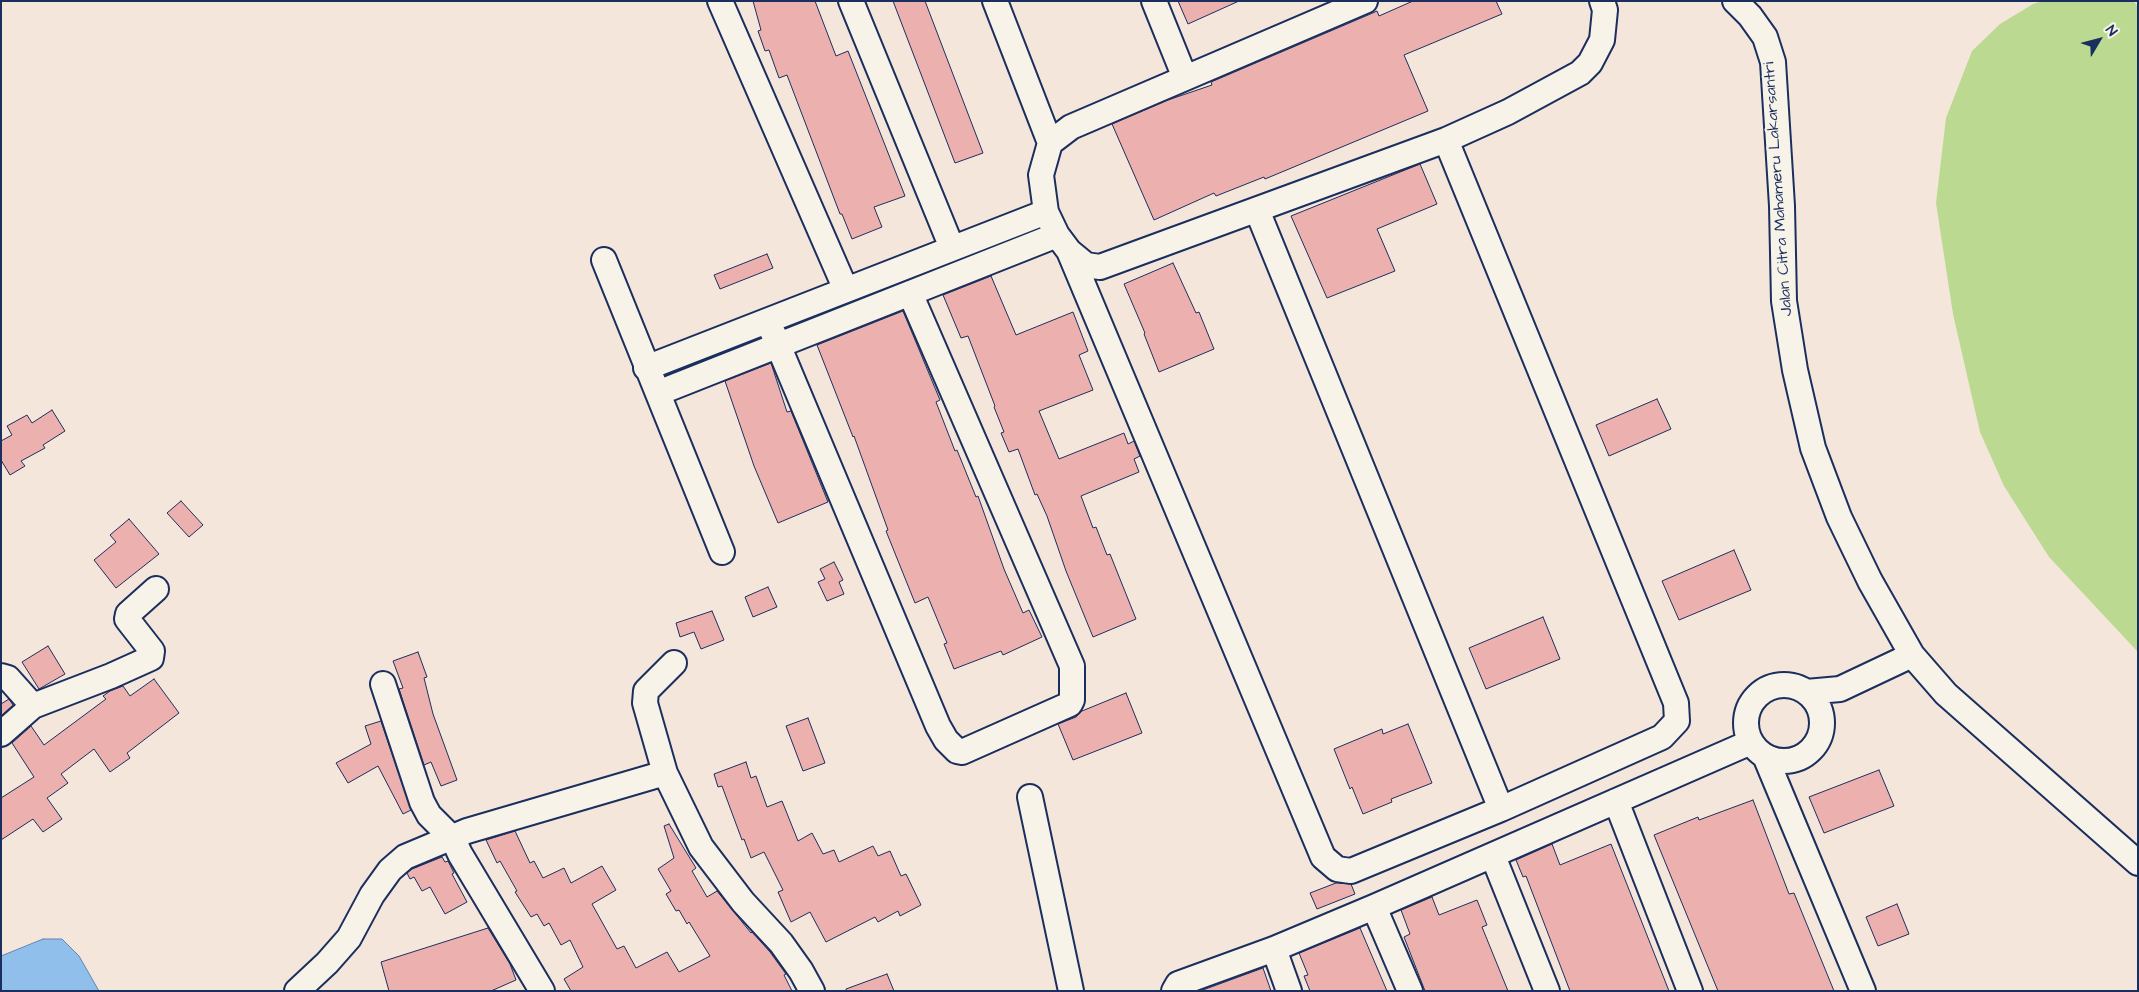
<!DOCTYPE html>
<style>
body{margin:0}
#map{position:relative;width:2139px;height:992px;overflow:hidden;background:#f5e6dc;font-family:"Architects Daughter",sans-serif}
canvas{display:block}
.frame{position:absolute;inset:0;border:2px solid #1b2f5e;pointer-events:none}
.north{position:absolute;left:2074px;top:15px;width:50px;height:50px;-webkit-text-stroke:4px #f7f3e8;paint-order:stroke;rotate:53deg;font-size:14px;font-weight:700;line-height:20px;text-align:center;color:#1b2f5e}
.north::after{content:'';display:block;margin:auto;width:18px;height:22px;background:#1b2f5e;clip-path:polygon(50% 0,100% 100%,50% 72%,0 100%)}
</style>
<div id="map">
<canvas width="2139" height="992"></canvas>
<div class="frame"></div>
<div class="north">N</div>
</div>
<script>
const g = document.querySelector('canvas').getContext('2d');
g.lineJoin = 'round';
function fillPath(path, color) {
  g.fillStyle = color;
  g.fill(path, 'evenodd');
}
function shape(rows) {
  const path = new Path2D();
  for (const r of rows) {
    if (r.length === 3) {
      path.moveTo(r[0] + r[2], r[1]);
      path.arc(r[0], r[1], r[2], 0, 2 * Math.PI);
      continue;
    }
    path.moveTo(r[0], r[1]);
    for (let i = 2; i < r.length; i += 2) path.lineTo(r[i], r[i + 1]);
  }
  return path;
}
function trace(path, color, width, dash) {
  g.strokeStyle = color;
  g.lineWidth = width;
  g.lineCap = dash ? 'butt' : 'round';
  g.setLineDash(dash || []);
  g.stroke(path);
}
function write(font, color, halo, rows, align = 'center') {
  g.font = font + ' "Architects Daughter",sans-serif';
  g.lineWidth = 4.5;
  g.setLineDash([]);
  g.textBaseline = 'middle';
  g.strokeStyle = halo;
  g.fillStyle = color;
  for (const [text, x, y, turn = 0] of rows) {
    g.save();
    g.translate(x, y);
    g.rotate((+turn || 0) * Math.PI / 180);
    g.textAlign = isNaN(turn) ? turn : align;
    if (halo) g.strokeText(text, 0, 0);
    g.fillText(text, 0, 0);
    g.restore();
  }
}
fillPath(shape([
 [2043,1,2133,1,2138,6,2138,652,2049,557,2004,486,1980,432,1953,314,1936,203,1946,118,1972,51,2000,24,2033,4]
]), '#bbd991');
const water = shape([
 [43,939,62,939,79,956,99,991,1,991,1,956,43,939]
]);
fillPath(water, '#8fbfea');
trace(water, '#6185b2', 1);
const building = shape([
 [753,1,815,1,836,56,848,51,905,196,874,207,882,227,852,239,842,214,840,214,787,75,779,78,769,50,765,51,758,31,761,30,753,1],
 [893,1,925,1,983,153,955,163,893,1],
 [1178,1,1239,1,1188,24,1178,1],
 [1413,1,1496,1,1502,14,1404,55,1428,111,1265,179,1264,177,1216,196,1214,193,1154,220,1112,124,1168,100,1212,85,1211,82,1368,15,1377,11,1379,16,1413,1],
 [1420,164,1437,204,1377,229,1395,271,1327,298,1291,216,1420,164],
 [767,254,773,268,720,289,714,275,767,254],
 [1173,263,1196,313,1199,312,1214,349,1159,372,1144,334,1145,333,1124,284,1173,263],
 [991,276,1016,335,1073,312,1088,351,1079,355,1093,390,1039,411,1059,459,1124,433,1128,444,1134,441,1140,456,1134,459,1139,472,1081,496,1093,528,1096,527,1107,555,1110,554,1136,619,1093,637,1066,571,1047,516,1037,494,1035,495,1018,449,1009,452,1001,433,1004,432,994,407,995,406,968,336,961,338,943,295,991,276],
 [903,311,940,400,936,402,955,451,957,450,976,497,978,496,1004,569,1023,613,1029,610,1042,637,1003,655,1001,651,954,669,944,644,947,643,928,597,915,603,886,531,888,530,854,436,853,437,817,345,903,311],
 [771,363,787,412,791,411,828,502,778,523,754,466,725,381,771,363],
 [1657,399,1671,429,1609,456,1596,425,1657,399],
 [52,410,65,431,43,445,45,448,21,461,25,466,10,475,1,460,1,441,12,435,7,426,27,415,32,423,52,410],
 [181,501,203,525,189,537,167,513,181,501],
 [129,519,159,554,116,588,94,560,116,542,110,535,129,519],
 [1734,550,1751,590,1679,620,1662,581,1734,550],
 [834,562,843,580,839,582,844,594,827,601,818,582,825,579,820,569,834,562],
 [768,587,777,607,753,617,745,597,768,587],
 [712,611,724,640,701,649,694,632,680,637,676,623,712,611],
 [1543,617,1560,659,1486,689,1469,648,1543,617],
 [48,646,65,674,39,689,22,662,48,646],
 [418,652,427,677,424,678,433,714,457,780,441,786,431,762,424,765,399,689,403,688,393,661,418,652],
 [154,679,179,713,127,753,130,758,110,772,94,749,61,774,68,783,47,798,62,819,43,832,33,819,1,840,1,798,34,777,12,743,31,726,44,745,106,699,103,696,110,691,123,686,130,696,154,679],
 [1126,693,1142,733,1073,760,1058,724,1076,717,1082,711,1126,693],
 [9,699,13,705,1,716,1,704,9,699],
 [808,718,825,763,803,771,786,726,808,718],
 [381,721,411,810,403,814,378,766,348,783,336,763,371,744,365,726,381,721],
 [1408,724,1432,783,1391,799,1392,802,1363,814,1352,787,1350,789,1334,749,1382,729,1383,734,1408,724],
 [746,762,751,778,756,776,767,807,782,801,798,841,812,833,823,854,834,850,839,862,873,846,878,856,890,851,901,876,906,874,921,905,900,916,898,911,878,922,875,917,826,942,810,912,791,922,778,892,783,890,764,852,751,858,744,839,742,840,722,786,718,787,714,774,746,762],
 [1879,770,1894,806,1824,833,1809,797,1879,770],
 [1753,800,1789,894,1794,893,1834,991,1718,991,1654,835,1698,817,1699,820,1753,800],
 [669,824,696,868,692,871,707,897,717,891,751,933,752,932,770,952,786,974,784,975,792,991,571,991,564,979,583,967,570,940,561,945,549,923,544,926,537,914,531,917,515,892,517,891,500,861,497,863,486,840,515,831,530,863,534,861,543,878,564,868,571,883,602,866,616,890,592,904,617,949,624,946,636,968,667,952,679,972,710,956,689,922,687,924,679,910,676,911,666,894,671,891,658,869,674,858,664,826,669,824],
 [1552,844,1560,865,1611,844,1669,991,1570,991,1526,876,1523,877,1516,860,1552,844],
 [442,857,445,862,448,861,454,873,452,874,467,902,445,914,430,887,422,891,414,877,410,879,407,873,412,869,442,857],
 [1336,883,1351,884,1355,894,1317,909,1310,893,1336,883],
 [1432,897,1439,915,1477,900,1487,925,1482,927,1508,991,1425,991,1404,937,1410,934,1401,910,1432,897],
 [1897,904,1909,934,1878,946,1866,917,1897,904],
 [488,928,510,964,516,980,491,991,389,991,381,962,488,928],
 [1360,928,1387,991,1310,991,1304,976,1308,975,1299,953,1360,928],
 [1263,968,1271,991,1200,991,1263,968],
 [887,974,894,991,846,991,846,989,887,974]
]);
fillPath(building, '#ecb0ae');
trace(building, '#1b2f5e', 1);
const minor = shape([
 [720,1,846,290],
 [851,1,952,248],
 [995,1,1050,143],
 [1154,1,1185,78],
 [1365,1,1071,127,1050,143,1041,175,1046,212,1057,235,1069,251,1086,265,1100,267,1446,140,1508,112,1580,73,1590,63,1602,40,1605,10,1602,1],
 [1735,1,1750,16,1765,37,1773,62,1782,206,1784,301,1795,370,1813,448,1839,517,1870,581,1912,655,1946,694,2138,863],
 [1257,210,1501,809],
 [1069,251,1323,857,1337,869,1351,871,1501,809,1662,737,1677,721,1676,703,1446,140],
 [604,260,722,552],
 [768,321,938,726,946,740,957,751,962,752,1070,704,1072,700,1072,666,910,293],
 [646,368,1046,212],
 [658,393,1057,235],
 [674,663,646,691,645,703,665,773,701,847,743,902,781,943,801,971,812,991],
 [1,676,8,678,33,706,111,676,151,658,152,651,127,619,128,614,156,589],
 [383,684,422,802,429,815,453,839,460,854,542,991],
 [1784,723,38],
 [1806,692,1840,689,1912,655],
 [1,734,33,706],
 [1765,756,1863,991],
 [1030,797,1071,991],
 [1616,801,1690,991],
 [1493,856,1547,991],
 [1374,907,1410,991],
 [1274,949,1289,991],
 [297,991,327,963,349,938,372,895,390,870,405,857,467,831,665,773],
 [1174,991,1178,984,1274,949,1374,907,1751,742]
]);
trace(minor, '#1b2f5e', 28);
trace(minor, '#f7f3e8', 24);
write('16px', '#1b2f5e', '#f7f3e8', [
 ["Jalan Citra Mahameru Lakarsantri",1779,189,-94]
]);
</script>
